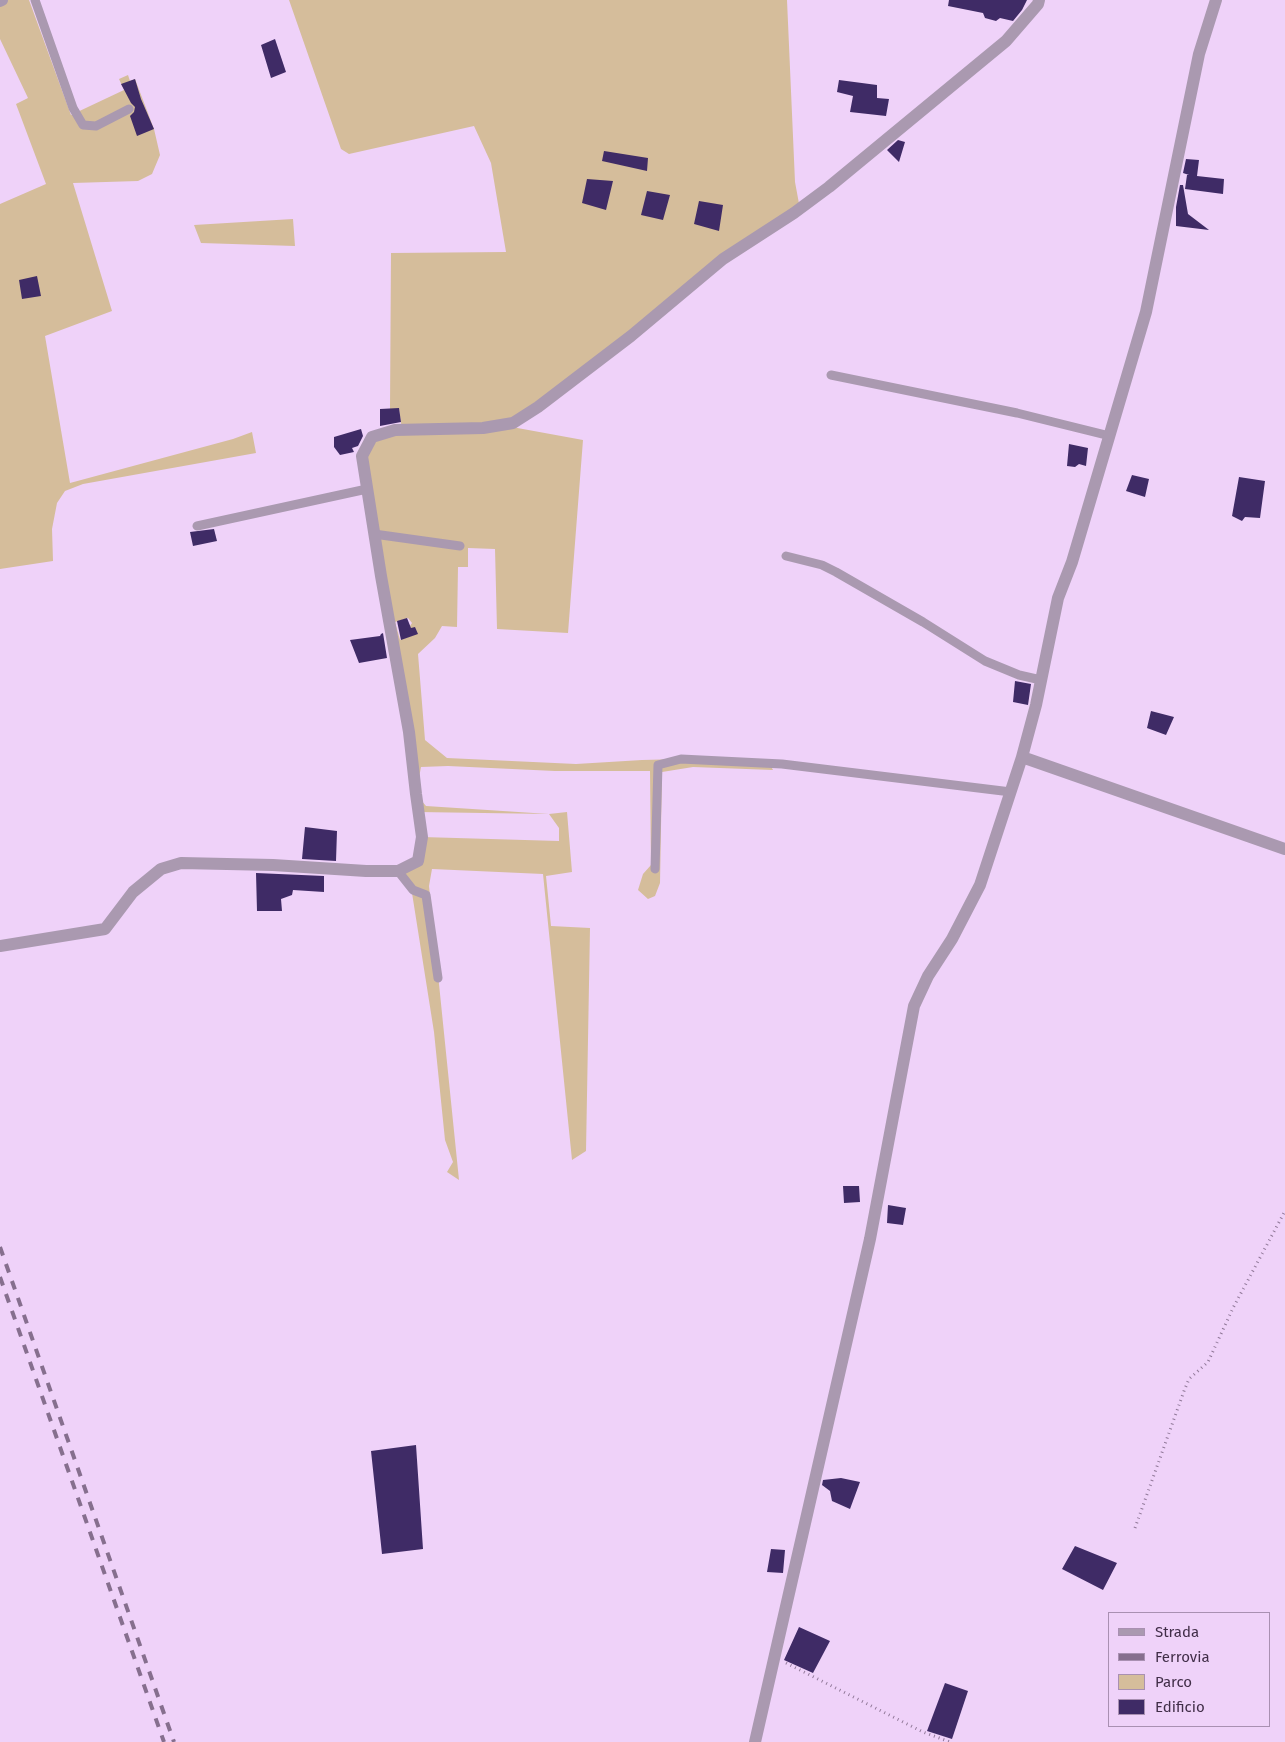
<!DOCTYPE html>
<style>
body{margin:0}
#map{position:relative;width:1285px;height:1742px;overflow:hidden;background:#efd2f9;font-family:"Fira Sans",sans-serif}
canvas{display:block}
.legend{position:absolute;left:1108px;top:1612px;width:162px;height:115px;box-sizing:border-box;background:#efd2f9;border:1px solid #a990b2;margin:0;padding:6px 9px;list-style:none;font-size:15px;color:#412e48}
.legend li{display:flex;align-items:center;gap:10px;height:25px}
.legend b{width:25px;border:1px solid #a990b2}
</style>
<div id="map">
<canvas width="1285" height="1742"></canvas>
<ul class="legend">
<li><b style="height:6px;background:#aa99b0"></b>Strada</li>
<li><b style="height:6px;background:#866f8e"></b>Ferrovia</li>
<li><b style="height:14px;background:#d5bd9b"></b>Parco</li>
<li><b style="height:14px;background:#3f2b66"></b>Edificio</li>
</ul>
</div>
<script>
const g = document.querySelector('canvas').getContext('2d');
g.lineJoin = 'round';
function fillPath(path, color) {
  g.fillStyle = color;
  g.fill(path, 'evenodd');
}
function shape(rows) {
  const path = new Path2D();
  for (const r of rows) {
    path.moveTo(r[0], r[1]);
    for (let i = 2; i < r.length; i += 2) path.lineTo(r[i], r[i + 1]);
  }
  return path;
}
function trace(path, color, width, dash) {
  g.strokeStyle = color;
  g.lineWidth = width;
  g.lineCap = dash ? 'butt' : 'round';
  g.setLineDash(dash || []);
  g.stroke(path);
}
fillPath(shape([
 [2,0,29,0,71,115,124,90,119,79,128,75,130,81,135,79,154,129,160,155,152,174,138,181,73,183,112,311,45,336,70,483,233,439,252,432,256,453,83,484,65,491,57,503,52,529,53,561,0,569,0,204,46,184,16,104,28,98,0,39,0,1],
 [289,0,787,0,795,182,800,209,723,259,512,427,583,440,568,633,497,629,495,549,468,548,468,567,458,567,457,627,442,626,435,638,418,654,425,740,447,758,576,764,642,760,681,759,770,764,773,770,693,767,662,772,660,883,655,896,648,899,638,890,643,874,651,865,650,771,555,771,448,766,421,767,416,794,426,806,549,814,567,812,572,872,546,876,551,926,590,928,586,1151,572,1160,543,874,432,869,429,886,459,1180,447,1172,453,1162,445,1140,434,1032,412,893,398,871,418,861,422,837,559,841,559,828,549,814,418,812,362,456,372,437,402,430,399,409,390,409,391,253,506,252,491,163,474,126,349,154,341,149],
 [408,618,412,623,410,626,413,635,400,640,395,622],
 [293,219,295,246,201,243,194,225]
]), '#d5bd9b');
fillPath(shape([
 [949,0,1027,0,1022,10,1013,21,1000,18,996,21,985,18,983,13,948,6],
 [275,39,286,72,271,78,261,45],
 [135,79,141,99,154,129,137,136,130,116,134,112,135,107,131,103,121,84],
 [839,80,877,85,877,98,889,99,886,116,850,112,853,96,837,92],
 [898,140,905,142,899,162,887,150],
 [604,151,648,158,647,171,602,161],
 [1186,159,1199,160,1197,176,1224,179,1223,194,1185,189,1187,175,1189,175,1183,173],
 [587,179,613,181,606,210,582,203],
 [1180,185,1183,185,1188,214,1209,230,1176,226,1176,207],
 [647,191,670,195,663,220,641,215],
 [699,201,723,205,719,231,694,224],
 [37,276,41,296,22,299,19,280],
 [399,408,401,422,380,426,380,409],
 [361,429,363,436,358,446,352,448,354,452,340,455,334,447,334,437],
 [1069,444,1088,448,1086,466,1079,464,1075,467,1067,466],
 [1132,475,1149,479,1145,497,1126,491],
 [1239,477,1265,481,1260,518,1245,517,1242,521,1232,516],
 [214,529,217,541,193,546,190,532],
 [407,618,411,628,415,627,418,634,401,640,397,621],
 [383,633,387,658,359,663,350,640,380,636,381,634],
 [1015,681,1031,684,1028,705,1013,702],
 [1151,711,1174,717,1166,735,1147,728],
 [305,827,337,831,336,861,302,859],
 [256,873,324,876,324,892,293,890,292,895,281,899,282,911,257,911],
 [843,1186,859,1186,860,1202,844,1203],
 [888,1205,906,1208,903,1225,887,1223],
 [416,1445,423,1549,382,1554,371,1451],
 [841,1478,860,1482,850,1509,832,1501,830,1491,822,1485,823,1480],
 [1075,1546,1117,1563,1103,1590,1062,1569],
 [771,1549,785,1550,783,1573,767,1572],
 [799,1627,830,1641,813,1673,784,1660],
 [945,1683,968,1691,952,1739,927,1731]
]), '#3f2b66');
trace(shape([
 [1135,1528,1184,1391,1189,1379,1208,1362,1233,1308,1285,1211],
 [786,1663,923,1732,950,1742]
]), '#917999', 3, [1, 4]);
trace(shape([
 [35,0,73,108,83,125,96,126,129,109],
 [831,375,1017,413,1110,436],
 [197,526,367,489],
 [374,534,460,546],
 [786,556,822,565,836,572,923,622,985,661,1019,675,1041,680],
 [655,869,658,765,681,759,782,764,1011,792],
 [398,871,413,890,426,895,438,978]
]), '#aa99b0', 9);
trace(shape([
 [0,1,2,0],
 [0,946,105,929,133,892,161,869,181,863,273,865,366,871,398,871,418,861,422,837,416,794,409,732,381,576,362,456,372,437,395,430,483,428,513,423,538,407,631,336,723,259,794,213,829,187,1006,41,1038,4,1039,0]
]), '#aa99b0', 12);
trace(shape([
 [1022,757,1285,849],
 [755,1742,870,1239,914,1006,928,976,952,939,980,885,1022,757,1036,705,1058,598,1072,562,1146,312,1199,54,1216,0]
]), '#aa99b0', 12);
trace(shape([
 [0,1247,174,1742],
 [0,1277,164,1742]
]), '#866f8e', 4, [9, 9]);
</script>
